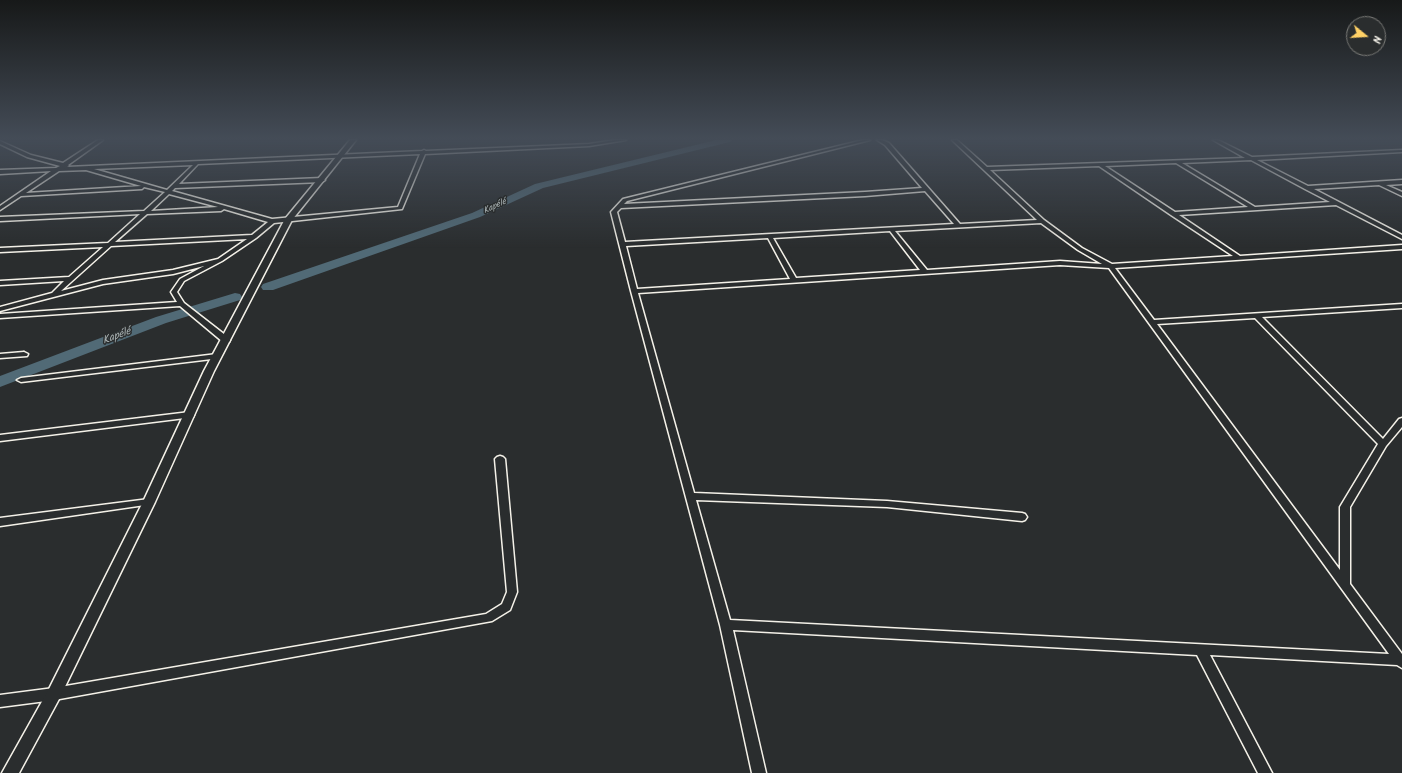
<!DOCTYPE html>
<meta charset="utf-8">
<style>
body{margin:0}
#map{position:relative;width:1402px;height:773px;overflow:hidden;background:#2a2d2e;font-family:Kalam,sans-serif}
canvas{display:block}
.north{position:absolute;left:1346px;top:16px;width:40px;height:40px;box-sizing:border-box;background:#2a2d2e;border:1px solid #7b7b78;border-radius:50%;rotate:108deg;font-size:11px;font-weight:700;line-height:16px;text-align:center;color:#f4f1e8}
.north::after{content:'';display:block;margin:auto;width:14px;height:18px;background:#ffd166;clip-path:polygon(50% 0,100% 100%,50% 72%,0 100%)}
</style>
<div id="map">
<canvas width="1402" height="773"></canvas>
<div class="north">N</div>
</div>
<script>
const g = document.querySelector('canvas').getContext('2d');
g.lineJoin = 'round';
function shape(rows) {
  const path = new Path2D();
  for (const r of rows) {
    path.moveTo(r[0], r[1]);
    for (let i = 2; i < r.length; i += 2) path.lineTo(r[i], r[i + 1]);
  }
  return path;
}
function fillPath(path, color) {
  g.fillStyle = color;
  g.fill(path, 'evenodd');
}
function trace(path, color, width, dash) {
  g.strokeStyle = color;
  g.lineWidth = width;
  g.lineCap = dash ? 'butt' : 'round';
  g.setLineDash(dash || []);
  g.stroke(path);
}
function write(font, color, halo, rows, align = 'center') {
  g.font = font + ' Kalam,sans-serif';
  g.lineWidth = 3;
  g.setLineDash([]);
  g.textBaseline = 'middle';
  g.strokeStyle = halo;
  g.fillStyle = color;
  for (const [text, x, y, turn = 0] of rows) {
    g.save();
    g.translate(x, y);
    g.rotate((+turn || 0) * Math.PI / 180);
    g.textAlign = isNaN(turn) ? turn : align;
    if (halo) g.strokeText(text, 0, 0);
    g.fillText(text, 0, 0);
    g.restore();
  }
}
fillPath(shape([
 [716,140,732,140,730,142,543,188,480,217,273,290,263,290,261,287,263,284,472,213,535,184,716,140],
 [235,293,240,294,242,297,240,300,166,323,0,387,0,376,156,317,235,293]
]), '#516a76');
const minor = shape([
 [98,140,103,140,68,165,69,166,67,167,422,151,424,150,426,151,589,144,615,140,626,140,589,146,425,154,402,209,274,223,256,238,222,261,184,281,177,292,184,303,229,338,230,340,229,342,223,342,180,306,0,318,0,314,177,302,171,292,180,279,204,266,173,274,103,284,0,311,0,307,52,293,64,281,0,285,0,281,69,277,103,247,0,252,0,248,108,243,140,214,0,221,0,217,144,211,165,192,144,187,142,189,21,196,0,210,0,206,51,171,0,174,0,170,56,168,60,166,27,157,0,144,0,141,31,155,63,163,98,140],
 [420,154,398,207,272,219,172,191,175,188,322,182,325,180,322,178,179,184,198,164,420,154],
 [193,165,167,190,94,169,193,165],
 [86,170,141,186,26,193,59,171,86,170],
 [169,194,218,207,151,211,169,194],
 [224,209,268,222,252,235,115,242,147,214,221,211,224,209],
 [247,239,218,259,173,270,103,280,61,291,111,246,247,239],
 [863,140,870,140,627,201,624,204,865,192,922,188,885,145,877,140,882,140,889,143,960,224,1037,220,952,140,957,140,987,167,1245,158,1213,140,1218,140,1252,157,1402,150,1402,152,1257,160,1308,186,1402,180,1402,184,1386,185,1402,192,1402,196,1379,185,1314,189,1402,235,1402,239,1336,205,1179,215,1240,256,1402,245,1402,249,1115,268,1154,320,1402,304,1402,308,1262,317,1383,439,1399,419,1402,418,1402,427,1386,446,1350,507,1350,584,1402,654,1402,668,1397,665,1210,655,1272,773,1258,773,1197,655,733,630,766,773,752,773,720,625,631,291,611,212,623,199,863,140],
 [1251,160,1305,189,1330,202,1255,207,1182,163,1251,160],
 [1176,163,1248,207,1175,212,1105,166,1176,163],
 [1099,166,1171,215,1233,256,1112,264,1082,248,1044,220,990,170,1099,166],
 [925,191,954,224,625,242,617,212,621,208,865,196,925,191],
 [1041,223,1078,250,1102,264,1060,261,927,270,895,231,1041,223],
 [890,231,920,270,796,278,773,238,890,231],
 [768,238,790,279,637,289,626,246,768,238],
 [1060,265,1109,268,1389,654,730,620,696,500,887,507,1022,521,1025,520,1027,517,1025,514,1022,513,887,501,694,493,638,293,1060,265],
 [1255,318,1378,444,1340,507,1340,570,1157,324,1255,318],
 [24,352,28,354,27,356,0,358,0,354,24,352],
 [217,354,221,356,220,358,21,382,17,380,21,378,217,354],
 [190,412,193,413,194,415,193,417,0,441,0,435,190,412],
 [500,456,503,457,505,459,517,592,510,610,492,621,54,700,0,707,0,695,54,688,486,614,502,604,507,592,495,459,497,457,500,456],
 [149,499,152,500,154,502,152,504,0,526,0,518,149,499]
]);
const tertiary = shape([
 [350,140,356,140,292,220,214,371,155,502,59,699,19,773,2,773,49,689,143,502,204,371,285,219,350,140]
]);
trace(minor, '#f4f1e8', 3);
trace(tertiary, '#f4f1e8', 3);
fillPath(minor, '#2a2d2e');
fillPath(tertiary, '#2a2d2e');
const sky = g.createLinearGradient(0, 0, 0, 248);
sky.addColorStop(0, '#171919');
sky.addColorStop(0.56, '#444c57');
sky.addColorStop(1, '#444c5700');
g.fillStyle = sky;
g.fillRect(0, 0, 1402, 248);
write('italic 9px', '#abb4b5', '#2a2d2e', [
 ["Kapélé",495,207,-25]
]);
write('italic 11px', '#abb4b5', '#2a2d2e', [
 ["Kapélé",117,337,-21]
]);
</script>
